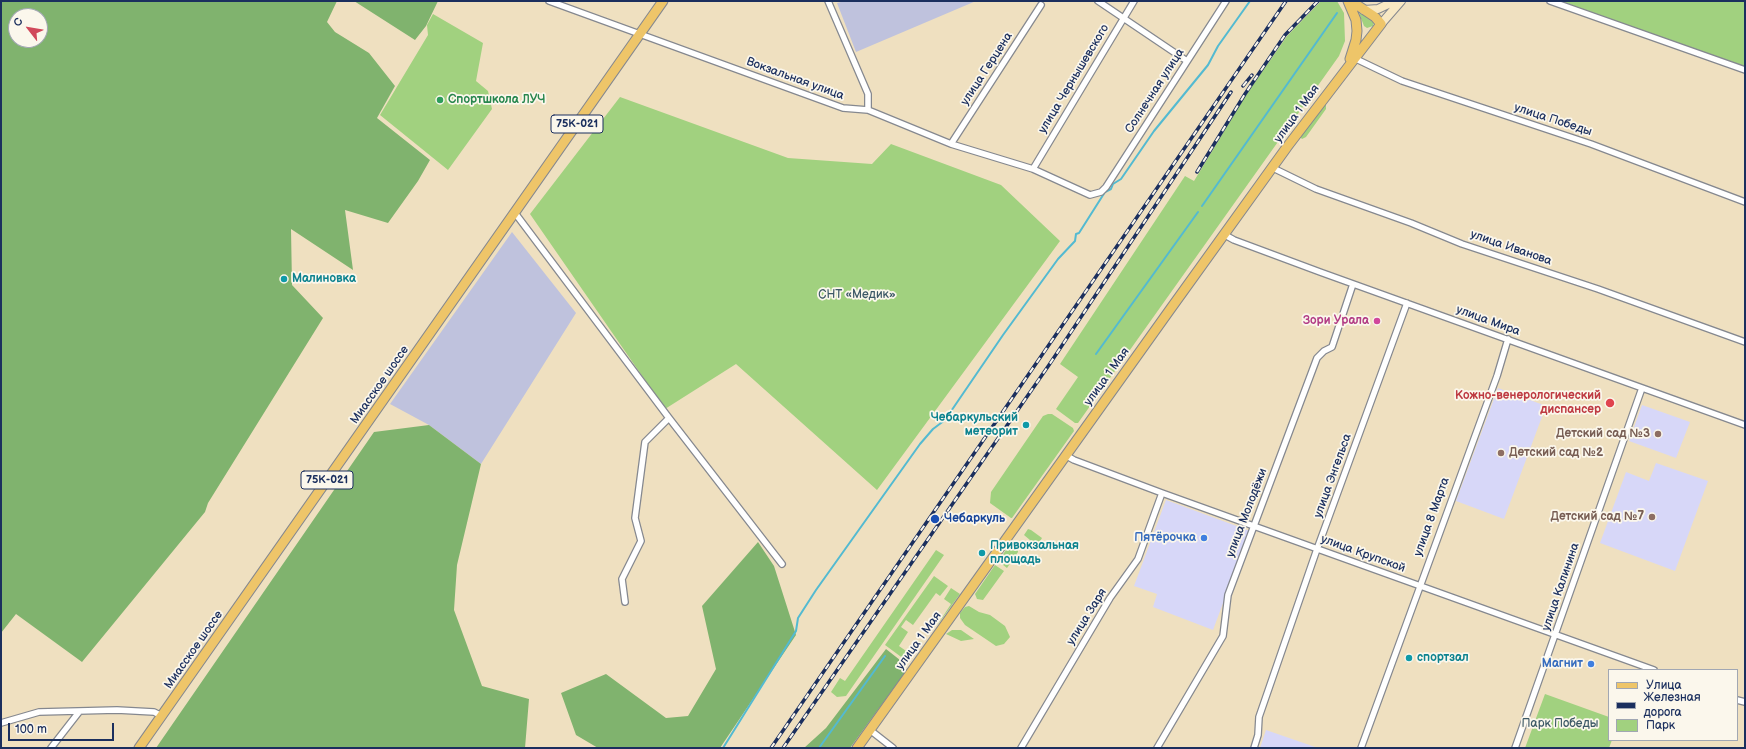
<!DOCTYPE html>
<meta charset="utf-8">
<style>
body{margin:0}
#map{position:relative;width:1746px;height:749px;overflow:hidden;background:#efe0c0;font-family:"Balsamiq Sans",sans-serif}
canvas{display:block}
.frame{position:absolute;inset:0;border:2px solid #1b2f5e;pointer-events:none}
.legend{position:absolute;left:1608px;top:669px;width:130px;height:72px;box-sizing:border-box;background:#fbf7ec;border:1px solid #a1a7b3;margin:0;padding:5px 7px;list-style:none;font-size:12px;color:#1b2f5e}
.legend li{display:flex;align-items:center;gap:8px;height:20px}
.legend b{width:20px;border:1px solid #a1a7b3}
.north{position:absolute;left:8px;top:8px;width:40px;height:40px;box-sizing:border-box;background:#fbf7ec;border:1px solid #a1a7b3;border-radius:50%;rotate:301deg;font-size:11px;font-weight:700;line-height:16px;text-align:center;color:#1b2f5e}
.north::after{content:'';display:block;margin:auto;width:14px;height:18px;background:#d1495b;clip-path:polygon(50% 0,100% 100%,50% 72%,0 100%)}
.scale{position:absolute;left:8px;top:723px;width:106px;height:18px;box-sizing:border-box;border:2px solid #1b2f5e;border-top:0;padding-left:5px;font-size:12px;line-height:14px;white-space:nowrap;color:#1b2f5e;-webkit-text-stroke:3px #fbf7ec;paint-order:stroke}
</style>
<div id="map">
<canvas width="1746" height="749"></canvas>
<div class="frame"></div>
<ul class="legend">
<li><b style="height:5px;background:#eec569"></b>Улица</li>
<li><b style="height:5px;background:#1b2f5e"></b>Железная дорога</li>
<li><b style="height:11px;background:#a1d17f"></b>Парк</li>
</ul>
<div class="north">С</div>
<div class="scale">100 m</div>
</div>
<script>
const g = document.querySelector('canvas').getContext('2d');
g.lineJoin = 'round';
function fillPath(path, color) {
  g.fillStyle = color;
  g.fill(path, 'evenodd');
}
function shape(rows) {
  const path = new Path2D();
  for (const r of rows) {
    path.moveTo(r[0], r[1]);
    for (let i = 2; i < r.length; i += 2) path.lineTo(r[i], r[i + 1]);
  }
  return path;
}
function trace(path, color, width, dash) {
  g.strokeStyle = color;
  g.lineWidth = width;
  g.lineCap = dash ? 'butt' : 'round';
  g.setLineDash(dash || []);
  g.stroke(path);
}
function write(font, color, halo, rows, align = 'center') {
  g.font = font + ' "Balsamiq Sans",sans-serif';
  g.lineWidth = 3.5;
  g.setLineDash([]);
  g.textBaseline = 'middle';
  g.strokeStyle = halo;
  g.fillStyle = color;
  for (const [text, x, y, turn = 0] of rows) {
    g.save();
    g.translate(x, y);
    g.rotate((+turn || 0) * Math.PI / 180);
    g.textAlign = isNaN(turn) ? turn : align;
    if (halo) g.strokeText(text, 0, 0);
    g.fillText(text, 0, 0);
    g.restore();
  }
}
fillPath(shape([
 [1498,388,1546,406,1504,519,1456,501],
 [1642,405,1690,422,1676,458,1629,441],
 [1656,463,1708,481,1675,571,1600,543,1626,472,1649,481],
 [1166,500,1250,531,1213,630,1153,607,1157,594,1134,586],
 [1266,730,1318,748,1260,748]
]), '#d7d7f8');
fillPath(shape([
 [845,1,976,1,856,52,837,3],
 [512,232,576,313,481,464,429,425,390,404]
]), '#bfc2dd');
fillPath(shape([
 [1321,1,1337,1,1344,13,1345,41,1339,56,1078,423,1075,423,1056,409,1078,377,1060,364,1185,176,1194,181,1246,95,1287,36],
 [1559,1,1745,1,1745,67],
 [1359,13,1372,19,1374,22,1373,26,1367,28,1364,26],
 [433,14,483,43,476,81,488,91,492,109,448,170,380,115,428,35,427,25],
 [620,97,788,158,872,164,891,144,1001,185,1060,241,877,490,736,364,665,409,530,214],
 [1323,104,1326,105,1326,109,1306,137,1302,139,1300,137],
 [1048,414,1052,414,1073,428,1074,431,1012,518,1011,518,990,503,991,492,1043,416],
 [1028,529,1031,530,1042,538,1037,546,1024,535],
 [1012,545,1018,549,1018,552,1007,568,998,561,1009,546],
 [936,550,944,555,846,696,837,697,831,692,840,678,845,681],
 [995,565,1004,571,983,600,977,599,975,594],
 [934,576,948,586,940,596,936,593,913,625,906,620,901,627,908,632,899,646,909,653,917,641,922,642,908,662,885,645],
 [951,588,960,594,936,627,951,604,944,599],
 [969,606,979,612,990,615,1005,626,1010,637,1004,644,996,646,965,625,960,618,960,613,965,607],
 [952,630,961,630,974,639,961,641,946,634],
 [1545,694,1609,717,1609,740,1612,740,1609,748,1525,748]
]), '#a1d17f');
fillPath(shape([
 [1,1,337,1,327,22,335,32,369,53,395,86,377,118,430,160,418,181,388,223,345,210,353,270,291,229,292,285,323,318,208,503,205,512,82,662,16,614,1,633],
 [16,16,40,16,40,40,16,40],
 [354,1,438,1,426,26,415,40],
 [429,425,481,464,457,565,454,610,482,686,529,699,525,748,156,748,374,432],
 [758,542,774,566,796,635,720,748,598,748,576,735,561,693,606,674,666,718,688,716,716,669,702,606],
 [886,649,905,664,904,674,850,748,804,748,826,728]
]), '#80b36e');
trace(shape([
 [1202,206,1337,13],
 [1096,354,1198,212],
 [723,748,796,631,798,618,816,590,920,444,933,429,945,420,1003,335,1058,259,1075,241,1076,234,1079,233,1105,192,1111,189,1113,184,1121,179,1154,131,1208,65,1218,46,1250,1],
 [819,748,885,656]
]), '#53bad1', 2);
const street = shape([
 [549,1,843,108,868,110,951,144,1033,169,1090,195,1101,192,1106,187,1226,1],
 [828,1,868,94,868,110],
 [1098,1,1187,61],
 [1550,1,1745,70],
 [1354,58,1402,81,1591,144,1745,202],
 [951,144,1041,5],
 [1273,168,1316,189,1411,223,1462,244,1598,289,1745,342],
 [1033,169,1134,1],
 [515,213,669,418,782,564],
 [1225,235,1234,240,1320,272,1745,425],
 [1065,455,1074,460,1162,493,1654,670],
 [625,602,622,579,641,541,635,518,645,442,669,418],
 [1737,700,1745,702],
 [1,723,39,712,117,710,154,712,162,716],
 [870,730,893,748],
 [51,748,79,712],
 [1021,748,1110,598,1138,559,1162,493],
 [1157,748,1223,636,1228,595,1317,358,1324,351,1332,347,1353,284],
 [1254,748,1258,735,1259,717,1316,552,1407,303],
 [1361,748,1497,376,1508,339],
 [1515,748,1642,388]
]);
const secondary = shape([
 [1364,10,1378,9,1395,1],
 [1381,24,1401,1]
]);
const primary = shape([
 [1348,1,1356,20,1357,31,1356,40,1350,59],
 [139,748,663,1],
 [857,748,1169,311,1287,147,1381,24,1375,17,1351,1]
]);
trace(street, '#85888f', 8);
trace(secondary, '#85888f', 10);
trace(primary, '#85888f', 11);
trace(street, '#fff', 5.5);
trace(secondary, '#f8e8c3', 8);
trace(primary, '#eec569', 9);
const rail = shape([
 [1243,86,1252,75],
 [1197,172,1245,94,1285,35,1318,1],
 [771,748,1286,1],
 [783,748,1049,365,1231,92]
]);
trace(rail, '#1b2f5e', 3.5);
trace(rail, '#fbf7ec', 2, [6]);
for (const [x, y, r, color] of [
 [440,100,4,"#2e9e5b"],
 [284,279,4,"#0f9aa8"],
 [1377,321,4,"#d1479c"],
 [1610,403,5,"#e0444e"],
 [1026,425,4,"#0f9aa8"],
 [1658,434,4,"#8d6e63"],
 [1501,453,4,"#8d6e63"],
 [1652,517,4,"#8d6e63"],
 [935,519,5,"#1a4fb4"],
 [1204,538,4,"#3f7fe0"],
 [982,553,4,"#0f9aa8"],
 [1409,658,4,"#0f9aa8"],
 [1591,664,4,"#3f7fe0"]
]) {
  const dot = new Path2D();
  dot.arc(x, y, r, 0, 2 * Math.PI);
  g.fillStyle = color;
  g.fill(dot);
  trace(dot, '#fbf7ec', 1.5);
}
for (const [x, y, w] of [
 [577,124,52],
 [327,480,52]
]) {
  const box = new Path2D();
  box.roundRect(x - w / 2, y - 9, w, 18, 3);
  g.fillStyle = '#fbf7ec';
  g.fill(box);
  trace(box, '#1b2f5e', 1);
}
write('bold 11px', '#1b2f5e', null, [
 ["75К-021",577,124],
 ["75К-021",327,480]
]);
write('12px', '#1b2f5e', '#fbf7ec', [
 ["улица Герцена",987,69,-57],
 ["Вокзальная улица",795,79,20],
 ["улица Чернышевского",1074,79,-59],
 ["Солнечная улица",1155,91,-57],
 ["улица 1 Мая",1297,114,-54],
 ["улица Победы",1553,120,18],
 ["улица Иванова",1511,248,19],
 ["улица Мира",1488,321,20],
 ["улица 1 Мая",1107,377,-54],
 ["Миасское шоссе",380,385,-55],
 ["улица Энгельса",1333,476,-70],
 ["улица Молодёжи",1247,513,-69],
 ["улица 8 Марта",1432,517,-70],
 ["улица Крупской",1363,554,20],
 ["улица Калинина",1561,587,-71],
 ["улица Заря",1087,617,-58],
 ["улица 1 Мая",919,641,-54],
 ["Миасское шоссе",194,650,-55]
]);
write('bold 12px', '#27864d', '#fbf7ec', [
 ["Спортшкола ЛУЧ",448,100]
], 'left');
write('bold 12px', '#0d838f', '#fbf7ec', [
 ["Малиновка",292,279],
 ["Чебаркульский",1018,418,"right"],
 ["метеорит",1018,432,"right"],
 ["Привокзальная",990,546],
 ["площадь",990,560],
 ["спортзал",1417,658]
], 'left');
write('12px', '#3c5866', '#fbf7ec', [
 ["СНТ «Медик»",857,295],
 ["Парк Победы",1560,724]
]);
write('bold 12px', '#b23c85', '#fbf7ec', [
 ["Зори Урала",1369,321]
], 'right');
write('bold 12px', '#be3a42', '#fbf7ec', [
 ["Кожно-венерологический",1601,396],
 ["диспансер",1601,410]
], 'right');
write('bold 12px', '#785e54', '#fbf7ec', [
 ["Детский сад №3",1650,434],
 ["Детский сад №2",1509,453,"left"],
 ["Детский сад №7",1644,517]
], 'right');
write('bold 12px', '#164399', '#fbf7ec', [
 ["Чебаркуль",944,519]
], 'left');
write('bold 12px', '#366cbe', '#fbf7ec', [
 ["Пятёрочка",1196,538],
 ["Магнит",1583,664]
], 'right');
</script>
